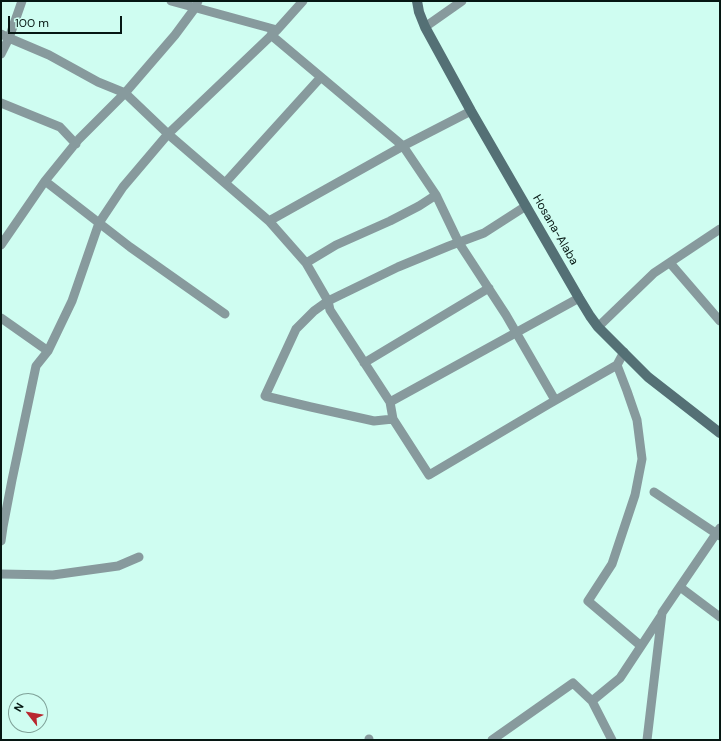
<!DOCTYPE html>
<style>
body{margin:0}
#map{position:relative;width:721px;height:741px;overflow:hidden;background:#cffdf1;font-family:"DM Sans",sans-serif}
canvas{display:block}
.frame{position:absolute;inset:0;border:2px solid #061713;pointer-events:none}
.north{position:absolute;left:8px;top:693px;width:40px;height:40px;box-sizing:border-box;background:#cffdf1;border:1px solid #7fa198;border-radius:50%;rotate:301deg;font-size:11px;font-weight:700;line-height:16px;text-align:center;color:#061713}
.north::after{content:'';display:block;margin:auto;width:14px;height:18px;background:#b8272f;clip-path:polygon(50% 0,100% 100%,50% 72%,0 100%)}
.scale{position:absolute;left:8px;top:16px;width:114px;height:18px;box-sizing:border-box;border:2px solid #061713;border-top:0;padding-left:5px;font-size:12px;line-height:14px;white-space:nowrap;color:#061713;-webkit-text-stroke:3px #cffdf1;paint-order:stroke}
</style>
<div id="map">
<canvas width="721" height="741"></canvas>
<div class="frame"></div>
<div class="north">N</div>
<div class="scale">100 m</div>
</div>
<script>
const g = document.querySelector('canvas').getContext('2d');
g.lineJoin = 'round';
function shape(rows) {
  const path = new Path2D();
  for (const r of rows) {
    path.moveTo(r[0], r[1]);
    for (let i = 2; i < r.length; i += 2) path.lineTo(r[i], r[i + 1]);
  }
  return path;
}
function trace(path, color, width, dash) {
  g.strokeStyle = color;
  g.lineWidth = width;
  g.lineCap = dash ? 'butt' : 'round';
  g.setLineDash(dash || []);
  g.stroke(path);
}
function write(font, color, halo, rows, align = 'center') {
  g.font = font + ' "DM Sans",sans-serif';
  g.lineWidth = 3;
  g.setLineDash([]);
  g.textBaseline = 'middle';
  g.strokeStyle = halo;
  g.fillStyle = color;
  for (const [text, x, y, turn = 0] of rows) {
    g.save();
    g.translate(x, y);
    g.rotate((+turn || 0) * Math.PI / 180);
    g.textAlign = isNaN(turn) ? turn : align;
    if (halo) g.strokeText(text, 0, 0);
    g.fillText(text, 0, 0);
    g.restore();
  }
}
trace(shape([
 [171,1,277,30],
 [425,27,462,1],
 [1,34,9,38,49,55,98,82,125,93,168,134,269,221,306,263,328,301,330,310,390,402,393,419,429,475,549,404,617,365],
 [271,35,403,146,436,195,459,243,506,315,555,400],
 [1,54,9,38,22,1],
 [1,103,60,127,76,144],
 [45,181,130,247,225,314],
 [225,183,321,77],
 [269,221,403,146,471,111],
 [1,245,45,181,79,139,125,93,175,35,195,8,198,1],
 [306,263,336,245,390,221,419,206,436,195],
 [670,263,720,321],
 [1,318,48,351],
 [598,327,654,273,720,229],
 [624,352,617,365,627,391,637,420,642,459,635,495,612,564,588,601,641,646],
 [364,363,489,288],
 [390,402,579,298],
 [393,419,374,421,311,407,265,396,296,329,314,311,328,301,398,267,449,246,484,233,526,206],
 [654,492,720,536],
 [1,541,3,527,12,480,36,366,48,351,72,301,99,223,123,187,168,134,277,30,303,1],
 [1,574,53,575,118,566,139,557],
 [680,587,720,617],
 [592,701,620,678,661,616],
 [369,739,369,740],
 [492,740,573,683,592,701,612,740],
 [647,740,662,613,720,528]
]), '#879a9d', 9);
trace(shape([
 [417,1,419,12,425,27,471,111,579,298,590,316,598,327,648,377,720,433]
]), '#547075', 10);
write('12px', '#061713', '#cffdf1', [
 ["Hosana-Alaba",555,230,60]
]);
</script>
